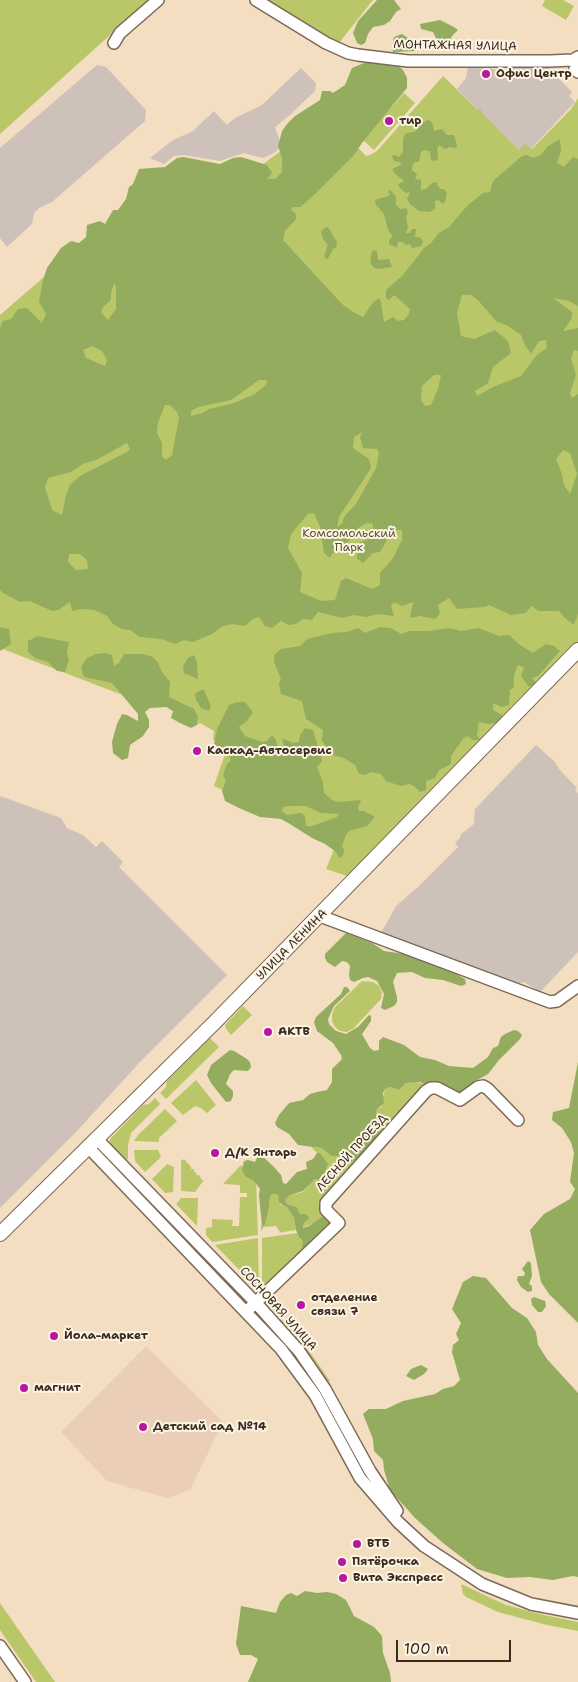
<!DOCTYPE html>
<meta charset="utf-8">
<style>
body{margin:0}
#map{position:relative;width:578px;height:1682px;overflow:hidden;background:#f4dec1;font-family:"Shantell Sans",sans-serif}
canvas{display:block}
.scale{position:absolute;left:396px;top:1640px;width:115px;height:22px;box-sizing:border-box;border:2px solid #3b2a1e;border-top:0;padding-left:6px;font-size:15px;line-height:18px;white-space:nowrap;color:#3b2a1e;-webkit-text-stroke:4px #fcf5e5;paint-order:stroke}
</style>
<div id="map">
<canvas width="578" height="1682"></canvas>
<div class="scale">100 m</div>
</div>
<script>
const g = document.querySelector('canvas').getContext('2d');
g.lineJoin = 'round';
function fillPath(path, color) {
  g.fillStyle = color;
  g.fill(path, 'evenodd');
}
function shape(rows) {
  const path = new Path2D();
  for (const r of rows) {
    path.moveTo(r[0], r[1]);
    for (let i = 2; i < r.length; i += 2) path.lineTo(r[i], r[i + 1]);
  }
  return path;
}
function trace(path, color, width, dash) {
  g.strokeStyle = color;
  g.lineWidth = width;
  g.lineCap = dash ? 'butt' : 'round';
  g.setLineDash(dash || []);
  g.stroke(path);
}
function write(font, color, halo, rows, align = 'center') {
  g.font = font + ' "Shantell Sans",sans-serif';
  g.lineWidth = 4;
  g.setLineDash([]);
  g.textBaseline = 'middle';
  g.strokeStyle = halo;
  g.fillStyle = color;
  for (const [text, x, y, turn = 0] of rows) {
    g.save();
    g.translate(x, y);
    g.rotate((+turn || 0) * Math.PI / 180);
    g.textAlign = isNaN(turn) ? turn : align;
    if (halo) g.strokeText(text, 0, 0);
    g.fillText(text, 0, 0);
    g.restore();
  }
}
fillPath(shape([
 [146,1346,223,1422,190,1490,167,1498,107,1481,61,1432]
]), '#eaceb7');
fillPath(shape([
 [97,65,106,67,146,110,145,121,52,202,39,208,34,213,32,224,7,247,0,238,0,148],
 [468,66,508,71,511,68,546,66,572,92,569,96,575,102,531,149,519,150,457,89,466,78],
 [301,68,316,83,315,91,290,115,275,127,281,144,276,152,263,158,244,153,220,161,183,155,174,156,164,164,150,158,173,140,193,131,214,111,227,125,235,118,262,105],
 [536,745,555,762,559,769,577,788,575,790,578,793,578,952,540,992,524,982,518,984,380,935,396,906,419,886,458,847,455,843,461,837,460,835,474,824,475,809],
 [0,796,61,818,67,828,83,835,96,847,102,841,123,862,119,867,227,975,140,1062,76,1132,0,1208]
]), '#cec1ba');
fillPath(shape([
 [0,0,149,0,0,134],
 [265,0,373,0,339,43],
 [545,0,563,0,574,6,566,20,542,6],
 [443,76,478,110,480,109,485,116,519,150,525,144,532,149,571,109,578,98,578,650,356,879,326,869,337,842,214,786,226,751,213,739,214,731,200,723,197,725,198,716,149,696,146,704,0,648,0,315,164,173,255,170,328,116,366,156,370,155,377,151],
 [404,93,415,103,374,150,363,140],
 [362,981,373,982,379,986,382,993,381,999,353,1029,347,1032,340,1031,335,1027,332,1021,332,1014,335,1007],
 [243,1006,252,1015,231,1035,226,1029,225,1025],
 [210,1038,219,1047,166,1099,160,1093,166,1087,167,1081],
 [196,1080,216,1105,207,1113,201,1108,195,1106,183,1115,171,1103],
 [415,1082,425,1084,427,1087,318,1204,336,1223,331,1225,328,1217,302,1228,303,1224,308,1220,300,1214,297,1207,287,1204,285,1200,290,1195,303,1192,312,1181,315,1179,319,1180,323,1178,324,1174,321,1154,317,1153,311,1147,321,1148,328,1153,342,1156,346,1159,362,1155,367,1147,375,1141,379,1132,381,1128,376,1119,376,1114,377,1109,381,1107,385,1089,390,1087,399,1090,406,1083],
 [155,1098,160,1104,131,1133,128,1145,128,1159,124,1162,110,1144,110,1139,143,1105,149,1104],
 [165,1109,177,1121,159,1138,159,1142,134,1141,138,1135],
 [134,1150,158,1150,161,1157,145,1172,135,1161],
 [184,1159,191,1167,191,1169,194,1169,194,1172,196,1172,196,1175,199,1175,202,1180,204,1180,195,1192,181,1191,181,1161],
 [167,1164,174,1167,173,1192,165,1193,152,1179],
 [241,1165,256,1180,258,1235,212,1242,206,1235,206,1228,212,1227,212,1219,233,1220,232,1226,239,1226,240,1197,247,1197,247,1193,240,1193,240,1185,223,1184],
 [139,1190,246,1298,243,1301,136,1192],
 [272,1194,278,1195,281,1205,287,1207,294,1218,296,1230,278,1233,280,1232,276,1226,264,1227,261,1231,261,1224,262,1226,265,1225,269,1208,270,1197],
 [181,1198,198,1198,197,1226,176,1204],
 [333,1228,262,1291,262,1238],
 [258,1238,259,1290,215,1245],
 [279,1317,312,1355,330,1381,327,1383,276,1319],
 [461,1584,506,1605,544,1615,578,1622,578,1631,547,1625,498,1612,466,1597,463,1594],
 [0,1603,55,1682,36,1682,0,1630]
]), '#bac769');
fillPath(shape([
 [377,0,394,0,401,9,396,12,390,21,384,25,373,27,368,34,365,43,361,45,357,43,353,33,358,21],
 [440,20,454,27,458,30,452,36,448,44,443,46,437,40,433,32,421,29,420,24],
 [402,34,409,39,415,51,393,52,392,46,394,37],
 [391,59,403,70,407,78,407,88,362,143,354,155,314,195,300,207,293,207,291,210,296,214,296,219,285,231,283,240,342,304,353,312,363,317,373,302,380,298,384,322,393,317,398,321,404,320,409,314,410,309,394,295,389,300,386,298,386,290,403,275,424,248,431,243,439,233,449,227,467,206,483,193,490,192,493,181,500,175,522,156,527,155,533,158,541,155,548,146,560,139,561,151,557,163,564,167,573,157,578,159,578,306,569,301,553,298,572,312,572,318,563,331,578,328,578,351,574,350,571,358,576,375,570,393,572,398,578,394,578,614,574,625,565,618,559,611,538,611,532,606,525,613,511,615,489,605,484,607,457,609,449,598,438,605,440,614,435,619,420,616,410,618,413,602,402,606,394,602,391,606,394,616,378,614,366,617,354,615,342,618,318,612,312,620,303,619,296,624,289,625,281,621,272,628,265,626,259,617,253,619,245,626,232,624,223,626,212,634,193,642,184,640,175,644,161,639,140,637,130,630,122,629,113,624,107,616,94,610,81,609,72,611,70,602,58,610,52,611,30,601,20,602,3,593,0,590,0,328,3,321,11,319,18,309,27,308,42,323,46,314,39,302,43,280,47,268,61,248,71,241,79,243,86,237,87,225,100,221,105,224,113,210,118,210,126,199,129,187,133,184,139,169,165,167,177,158,183,157,220,164,233,158,241,157,267,165,272,173,267,179,275,179,282,172,282,158,278,146,282,131,287,124,295,116,320,100,322,91,330,91,333,93,345,85,352,68,369,61],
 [114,283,116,287,116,309,108,320,101,312,104,306,111,300,111,294],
 [462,295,471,295,478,300,496,321,508,326,521,335,525,345,531,354,539,341,546,340,547,348,537,355,521,376,493,387,477,396,475,391,488,383,493,367,511,353,508,341,495,330,474,339,461,336,457,313],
 [92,346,102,351,107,360,105,366,86,358,83,350],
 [434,375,441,375,438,389,431,405,425,406,421,400,422,386],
 [259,380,267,380,266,385,255,394,234,403,209,409,202,413,191,416,191,411,198,407,231,400],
 [165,405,170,405,177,412,179,418,172,455,166,460,162,456,162,443,157,433,158,423],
 [362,432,360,437,363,448,377,449,379,453,376,468,356,504,344,517,342,524,337,527,339,517,371,468,369,459,353,448,354,437],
 [127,443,130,449,127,452,80,476,70,485,66,495,62,515,52,510,45,487,48,478,71,472,83,464,96,460],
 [563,450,570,453,577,474,570,494,564,485,562,474,556,459],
 [314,513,320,527,324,553,330,558,332,554,350,540,358,528,367,523,373,524,372,538,358,543,357,559,363,563,373,553,380,552,385,544,390,530,402,530,402,540,393,558,380,573,380,585,372,589,346,578,341,581,335,600,321,601,300,592,302,573,288,548,291,534,308,514],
 [69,554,80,554,87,560,88,569,76,570,68,562],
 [429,120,433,124,434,131,442,129,447,135,454,135,457,145,456,148,450,147,445,149,439,145,437,150,438,158,436,161,431,160,430,151,424,150,421,152,419,162,415,162,413,164,412,170,417,174,415,179,421,180,421,190,426,189,432,183,436,182,440,189,444,189,447,193,445,202,442,204,439,200,435,201,435,209,430,212,419,211,410,204,407,199,410,192,406,193,401,189,398,185,400,183,404,182,403,180,395,174,392,169,400,165,402,163,394,161,392,156,395,155,399,157,403,152,403,139,405,134,416,131,420,123],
 [388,190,390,190,396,196,396,205,400,209,406,208,408,212,406,218,408,227,406,233,410,233,412,229,416,229,415,237,419,237,423,241,421,246,412,248,410,244,406,245,402,242,398,242,397,248,389,244,389,240,393,237,388,230,384,214,376,205,375,200,388,196,390,195],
 [328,227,337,242,336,247,333,249,329,257,326,259,324,256,328,245,323,239,321,232,324,228],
 [374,250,377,251,378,260,389,259,392,267,378,269,373,267,370,262,372,251],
 [0,627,9,629,11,644,0,651],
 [380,627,391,628,401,634,409,631,429,631,450,628,461,631,478,628,499,636,509,635,520,645,533,653,546,644,554,646,560,651,538,676,532,678,536,683,529,687,521,676,524,668,518,665,514,675,514,687,510,690,509,705,502,707,493,703,493,710,502,715,502,718,496,723,488,724,479,722,477,735,480,740,473,740,467,736,463,739,451,756,451,764,439,770,435,778,426,781,426,790,420,792,414,786,409,784,401,786,386,781,381,774,371,772,365,775,359,774,355,765,344,758,333,755,322,741,323,730,306,719,302,701,281,694,279,684,281,679,274,662,274,655,281,649,300,646,307,639,332,633,347,632,358,628,365,633],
 [38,636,69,642,67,653,69,660,65,672,57,671,48,662,35,658,28,652,28,641],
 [105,653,112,655,114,666,119,663,124,654,143,654,153,657,158,663,162,672,170,682,169,697,194,709,198,717,197,725,191,728,180,723,171,718,173,711,166,707,150,708,145,712,149,720,149,727,143,736,130,745,128,758,122,760,113,753,112,742,117,724,122,714,127,715,138,721,138,714,112,683,84,677,81,667,87,658,96,654],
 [194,655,197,663,198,679,184,673,183,666,188,658],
 [201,690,204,690,211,706,209,711,201,708,196,700,195,694],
 [237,702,245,702,253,712,247,721,239,727,245,736,262,742,267,741,272,735,276,740,279,752,285,752,282,738,293,743,299,742,300,735,305,728,313,730,322,761,317,767,323,782,324,793,332,800,338,802,361,800,358,807,359,811,364,811,375,817,367,826,349,831,346,835,342,846,344,850,343,856,340,858,335,851,325,844,312,838,290,824,281,819,260,817,239,808,225,801,222,791,226,781,223,775,227,764,231,760,225,747,219,748,214,744,217,729,229,705],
 [290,806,306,806,321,813,339,814,337,817,312,826,306,826,305,816,301,813,287,815,282,811,283,807],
 [346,933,372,943,384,951,404,954,447,969,465,979,466,984,461,986,443,980,425,978,412,972,397,973,393,982,397,997,397,1002,394,1006,385,1010,381,1008,384,994,377,981,368,977,363,978,354,982,350,980,349,975,350,966,347,962,342,961,335,967,327,962,325,958,325,954],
 [344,987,347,987,350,991,334,1006,328,1019,329,1024,336,1031,346,1034,358,1027,369,1015,371,1016,371,1021,362,1034,370,1048,374,1051,379,1050,379,1041,383,1037,404,1045,420,1057,435,1060,449,1066,473,1068,488,1057,493,1048,498,1046,501,1037,505,1034,514,1030,518,1031,522,1035,520,1039,499,1060,488,1074,479,1079,460,1095,427,1087,424,1084,420,1082,406,1083,399,1090,390,1087,385,1089,383,1093,384,1103,377,1109,376,1114,376,1119,380,1122,381,1128,378,1136,358,1159,351,1161,342,1156,332,1156,321,1148,298,1145,289,1134,277,1127,275,1123,279,1115,289,1103,303,1100,310,1094,317,1092,327,1090,332,1082,332,1069,342,1059,341,1055,333,1043,317,1031,314,1022,316,1017,341,994],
 [230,1050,234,1051,247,1059,250,1062,251,1067,248,1071,234,1070,230,1074,226,1084,233,1091,233,1096,231,1101,226,1102,211,1083,207,1075,211,1065],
 [578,1062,578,1323,549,1294,541,1282,530,1230,544,1214,570,1199,575,1189,570,1182,574,1153,571,1142,562,1128,552,1120,553,1112,569,1108],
 [259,1153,274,1167,281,1175,283,1183,286,1184,297,1172,307,1169,306,1162,313,1159,317,1153,320,1153,328,1164,323,1177,325,1181,323,1184,320,1184,319,1180,315,1179,303,1191,290,1195,285,1200,287,1204,297,1207,300,1214,306,1214,309,1217,308,1220,303,1224,303,1228,309,1226,325,1215,331,1225,304,1250,302,1247,303,1241,299,1237,296,1230,294,1218,287,1207,284,1206,279,1202,278,1195,272,1194,270,1197,269,1208,265,1225,262,1226,259,1195,260,1189,254,1181,245,1176,242,1170,244,1161,248,1160,255,1162],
 [528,1261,531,1263,532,1276,529,1284,532,1286,532,1291,528,1292,521,1287,517,1280,518,1276,524,1276,525,1273,522,1269],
 [473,1276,486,1278,512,1308,527,1318,536,1332,538,1345,547,1359,578,1393,578,1577,573,1576,553,1580,530,1577,507,1578,477,1569,443,1543,415,1518,390,1490,384,1470,383,1460,374,1451,373,1439,363,1414,369,1409,386,1409,403,1401,435,1394,443,1389,454,1386,460,1380,452,1352,453,1345,459,1340,456,1334,461,1323,452,1309,463,1282],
 [534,1297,545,1301,546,1306,542,1312,538,1312,532,1305,531,1299],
 [421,1365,428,1369,424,1374,414,1380,406,1376,411,1369],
 [305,1591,317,1593,327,1592,336,1594,346,1600,354,1616,374,1627,382,1636,383,1653,390,1673,391,1682,248,1682,258,1659,251,1655,240,1655,236,1644,241,1606,276,1613,280,1602,286,1595,291,1593,297,1596]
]), '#93ac5d');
const minor = shape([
 [256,0,326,43,348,53,358,55,408,61,550,61,573,60,578,57],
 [114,43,120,33,158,0],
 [578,65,575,69,578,72],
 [320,916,550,1002,557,1001,578,986],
 [97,1139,256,1303,299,1351,325,1389,370,1471,397,1511],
 [89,1148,281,1349,315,1395,360,1478,398,1522,424,1546,482,1584,531,1604,578,1613],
 [251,1307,339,1223,326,1210,326,1203,426,1091,431,1088,437,1088,460,1100,478,1087,483,1086,488,1089,518,1120],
 [0,1646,25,1682]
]);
const major = shape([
 [0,1234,214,1023,578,650]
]);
trace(minor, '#7c6957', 14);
trace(major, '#7c6957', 16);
trace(minor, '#fff', 11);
trace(major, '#fff', 14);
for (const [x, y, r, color] of [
 [486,74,5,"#b5179e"],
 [389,121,5,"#b5179e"],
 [197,751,5,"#b5179e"],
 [268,1032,5,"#b5179e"],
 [215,1153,5,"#b5179e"],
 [301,1305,5,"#b5179e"],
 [54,1336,5,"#b5179e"],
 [24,1388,5,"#b5179e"],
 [143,1427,5,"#b5179e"],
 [357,1544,5,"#b5179e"],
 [342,1562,5,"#b5179e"],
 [343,1578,5,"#b5179e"]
]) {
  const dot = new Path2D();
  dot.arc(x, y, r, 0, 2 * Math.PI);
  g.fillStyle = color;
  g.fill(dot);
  trace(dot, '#fcf5e5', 2);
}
write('12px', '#3b2a1e', '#fcf5e5', [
 ["МОНТАЖНАЯ УЛИЦА",455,46,1],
 ["УЛИЦА ЛЕНИНА",292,945,-45],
 ["ЛЕСНОЙ ПРОЕЗД",352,1153,-48],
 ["СОСНОВАЯ УЛИЦА",278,1309,48]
]);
write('bold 12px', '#3b2a1e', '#fcf5e5', [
 ["Офис Центр",496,74],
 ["тир",399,121],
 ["Каскад-Автосервис",207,751],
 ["АКТВ",278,1032],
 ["Д/К Янтарь",225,1153],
 ["отделение",311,1298],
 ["связи 7",311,1312],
 ["Йола-маркет",64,1336],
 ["магнит",34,1388],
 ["Детский сад №14",153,1427],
 ["ВТБ",367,1544],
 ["Пятёрочка",352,1562],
 ["Вита Экспресс",353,1578]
], 'left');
write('12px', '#5b5131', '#fcf5e5', [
 ["Комсомольский",349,534],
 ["Парк",349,548]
]);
</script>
